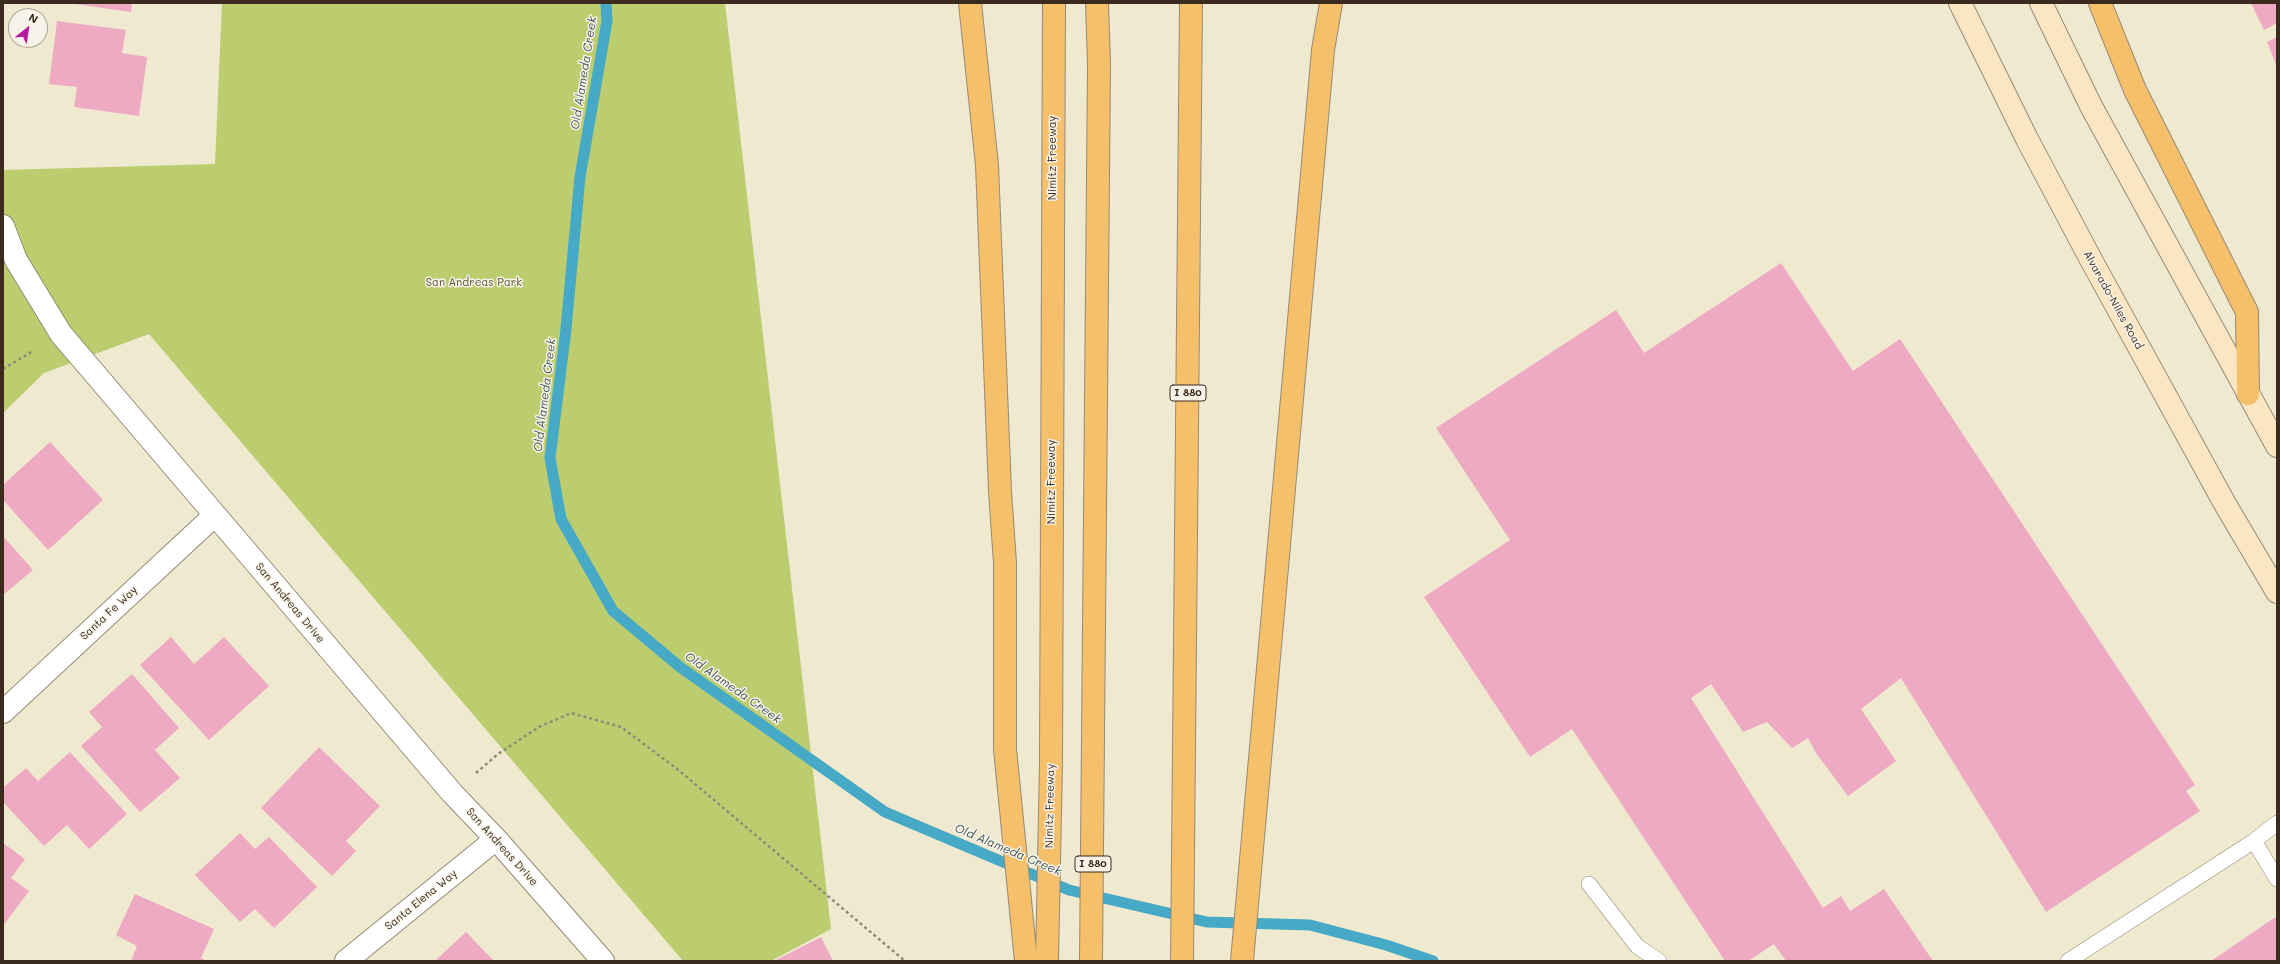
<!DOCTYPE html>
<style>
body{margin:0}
#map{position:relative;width:2280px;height:964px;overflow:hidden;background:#efe9d0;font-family:Mali,sans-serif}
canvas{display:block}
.frame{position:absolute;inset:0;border:4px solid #3b2a1e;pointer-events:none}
.north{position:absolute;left:8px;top:8px;width:40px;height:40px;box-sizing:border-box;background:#f7f3e8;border:1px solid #aca397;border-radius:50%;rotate:30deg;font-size:11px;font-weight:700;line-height:16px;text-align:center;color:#3b2a1e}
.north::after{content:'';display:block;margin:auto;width:14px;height:18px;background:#b5179e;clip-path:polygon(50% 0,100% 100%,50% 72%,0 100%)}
</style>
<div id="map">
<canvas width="2280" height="964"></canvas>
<div class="frame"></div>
<div class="north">N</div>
</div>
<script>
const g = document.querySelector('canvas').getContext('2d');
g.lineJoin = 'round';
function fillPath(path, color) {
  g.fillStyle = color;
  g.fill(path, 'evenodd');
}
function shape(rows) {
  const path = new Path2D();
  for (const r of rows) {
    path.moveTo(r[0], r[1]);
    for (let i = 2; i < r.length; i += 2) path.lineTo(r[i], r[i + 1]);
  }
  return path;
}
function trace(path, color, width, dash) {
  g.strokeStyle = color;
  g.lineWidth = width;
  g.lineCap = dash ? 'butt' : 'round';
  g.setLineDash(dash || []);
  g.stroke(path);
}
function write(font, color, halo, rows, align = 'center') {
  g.font = font + ' Mali,sans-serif';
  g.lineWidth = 3;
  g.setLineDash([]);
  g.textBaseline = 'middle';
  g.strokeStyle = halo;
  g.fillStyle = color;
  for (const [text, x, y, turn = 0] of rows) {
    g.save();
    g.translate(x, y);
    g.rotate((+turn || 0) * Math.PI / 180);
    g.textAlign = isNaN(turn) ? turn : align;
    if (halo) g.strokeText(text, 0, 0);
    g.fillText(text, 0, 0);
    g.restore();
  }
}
fillPath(shape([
 [222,3,725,3,831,929,771,961,683,961,149,334,44,373,3,413,3,170,215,164]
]), '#bccd6f');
trace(shape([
 [606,3,607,21,580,177,566,329,550,458,561,519,613,611,680,667,885,812,1069,890,1207,922,1310,925,1386,945,1433,961]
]), '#46a9c5', 11);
fillPath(shape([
 [68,3,132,3,131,12],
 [2251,3,2277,3,2277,23,2264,30],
 [57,21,126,30,122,53,147,57,139,116,74,107,77,87,49,84],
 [2277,37,2277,67,2267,42],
 [1781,263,1853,371,1900,339,2195,785,2186,791,2200,811,2046,912,1901,678,1861,709,1896,761,1848,796,1816,753,1808,738,1792,748,1767,722,1743,732,1711,684,1691,698,1823,908,1841,896,1850,911,1884,889,1933,961,1786,961,1774,944,1748,961,1725,961,1572,729,1530,757,1424,597,1510,540,1436,428,1616,310,1644,353],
 [50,442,103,500,48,550,3,500,3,485],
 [3,536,33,570,3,595],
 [171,637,194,664,224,637,269,686,209,740,140,665],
 [132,674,179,728,155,750,180,778,140,812,81,746,102,727,89,712],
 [319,747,380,806,346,841,356,851,332,876,261,808],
 [70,752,127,814,89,849,67,825,44,846,3,802,3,788,26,768,38,781],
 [240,833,255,849,269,837,317,887,274,928,255,909,240,922,195,875],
 [3,843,25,859,11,878,29,891,3,926],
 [135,894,214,929,201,958,207,961,131,961,137,946,116,935],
 [2277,916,2277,961,2211,961],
 [466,932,494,961,435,961],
 [821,937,833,961,774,961]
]), '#eeaac2');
const lane = shape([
 [2254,841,2277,879],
 [1589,884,1637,946,1659,961],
 [2068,961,2254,841,2277,823]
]);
const street = shape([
 [3,226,16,260,61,334,452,793,496,839,603,961],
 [3,712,215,515],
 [346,961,496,839]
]);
const secondary = shape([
 [1960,3,2027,139,2089,256,2225,504,2277,592],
 [2041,3,2091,106,2277,446]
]);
const highway = shape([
 [970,3,987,165,1000,491,1005,563,1005,749,1026,961],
 [2100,3,2135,90,2247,312,2248,394],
 [1047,961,1051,762,1054,3],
 [1091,961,1099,64,1097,3],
 [1182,961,1191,3],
 [1242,961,1323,50,1331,3]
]);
trace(lane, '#958a77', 16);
trace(street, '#958a77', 24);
trace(secondary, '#958a77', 24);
trace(highway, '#958a77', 24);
trace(shape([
 [3,369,33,351],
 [476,773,498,754,539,727,571,713,621,727,676,768,905,961]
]), '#958a77', 2.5, [3, 3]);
trace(lane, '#fff', 15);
trace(street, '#fff', 22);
trace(secondary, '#fbe6c4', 22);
trace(highway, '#f6c06b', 22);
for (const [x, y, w] of [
 [1188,393,36],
 [1093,864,36]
]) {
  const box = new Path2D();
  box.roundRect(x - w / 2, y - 8, w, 16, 3);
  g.fillStyle = '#f7f3e8';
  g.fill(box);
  trace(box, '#3b2a1e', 1);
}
write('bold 10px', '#3b2a1e', null, [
 ["I 880",1188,393],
 ["I 880",1093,864]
]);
write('11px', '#3b2a1e', '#f7f3e8', [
 ["Nimitz Freeway",1053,158,-90],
 ["Alvarado-Niles Road",2113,300,61],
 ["Nimitz Freeway",1052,482,-90],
 ["San Andreas Drive",290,603,50],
 ["Santa Fe Way",109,613,-43],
 ["Nimitz Freeway",1050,806,-89],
 ["San Andreas Drive",502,847,48],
 ["Santa Elena Way",421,900,-39]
]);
write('11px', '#5b5332', '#f7f3e8', [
 ["San Andreas Park",474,283]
]);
write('italic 12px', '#3f5658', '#f7f3e8', [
 ["Old Alameda Creek",584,73,-81],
 ["Old Alameda Creek",545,395,-83],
 ["Old Alameda Creek",733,688,35],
 ["Old Alameda Creek",1008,850,23]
]);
</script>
